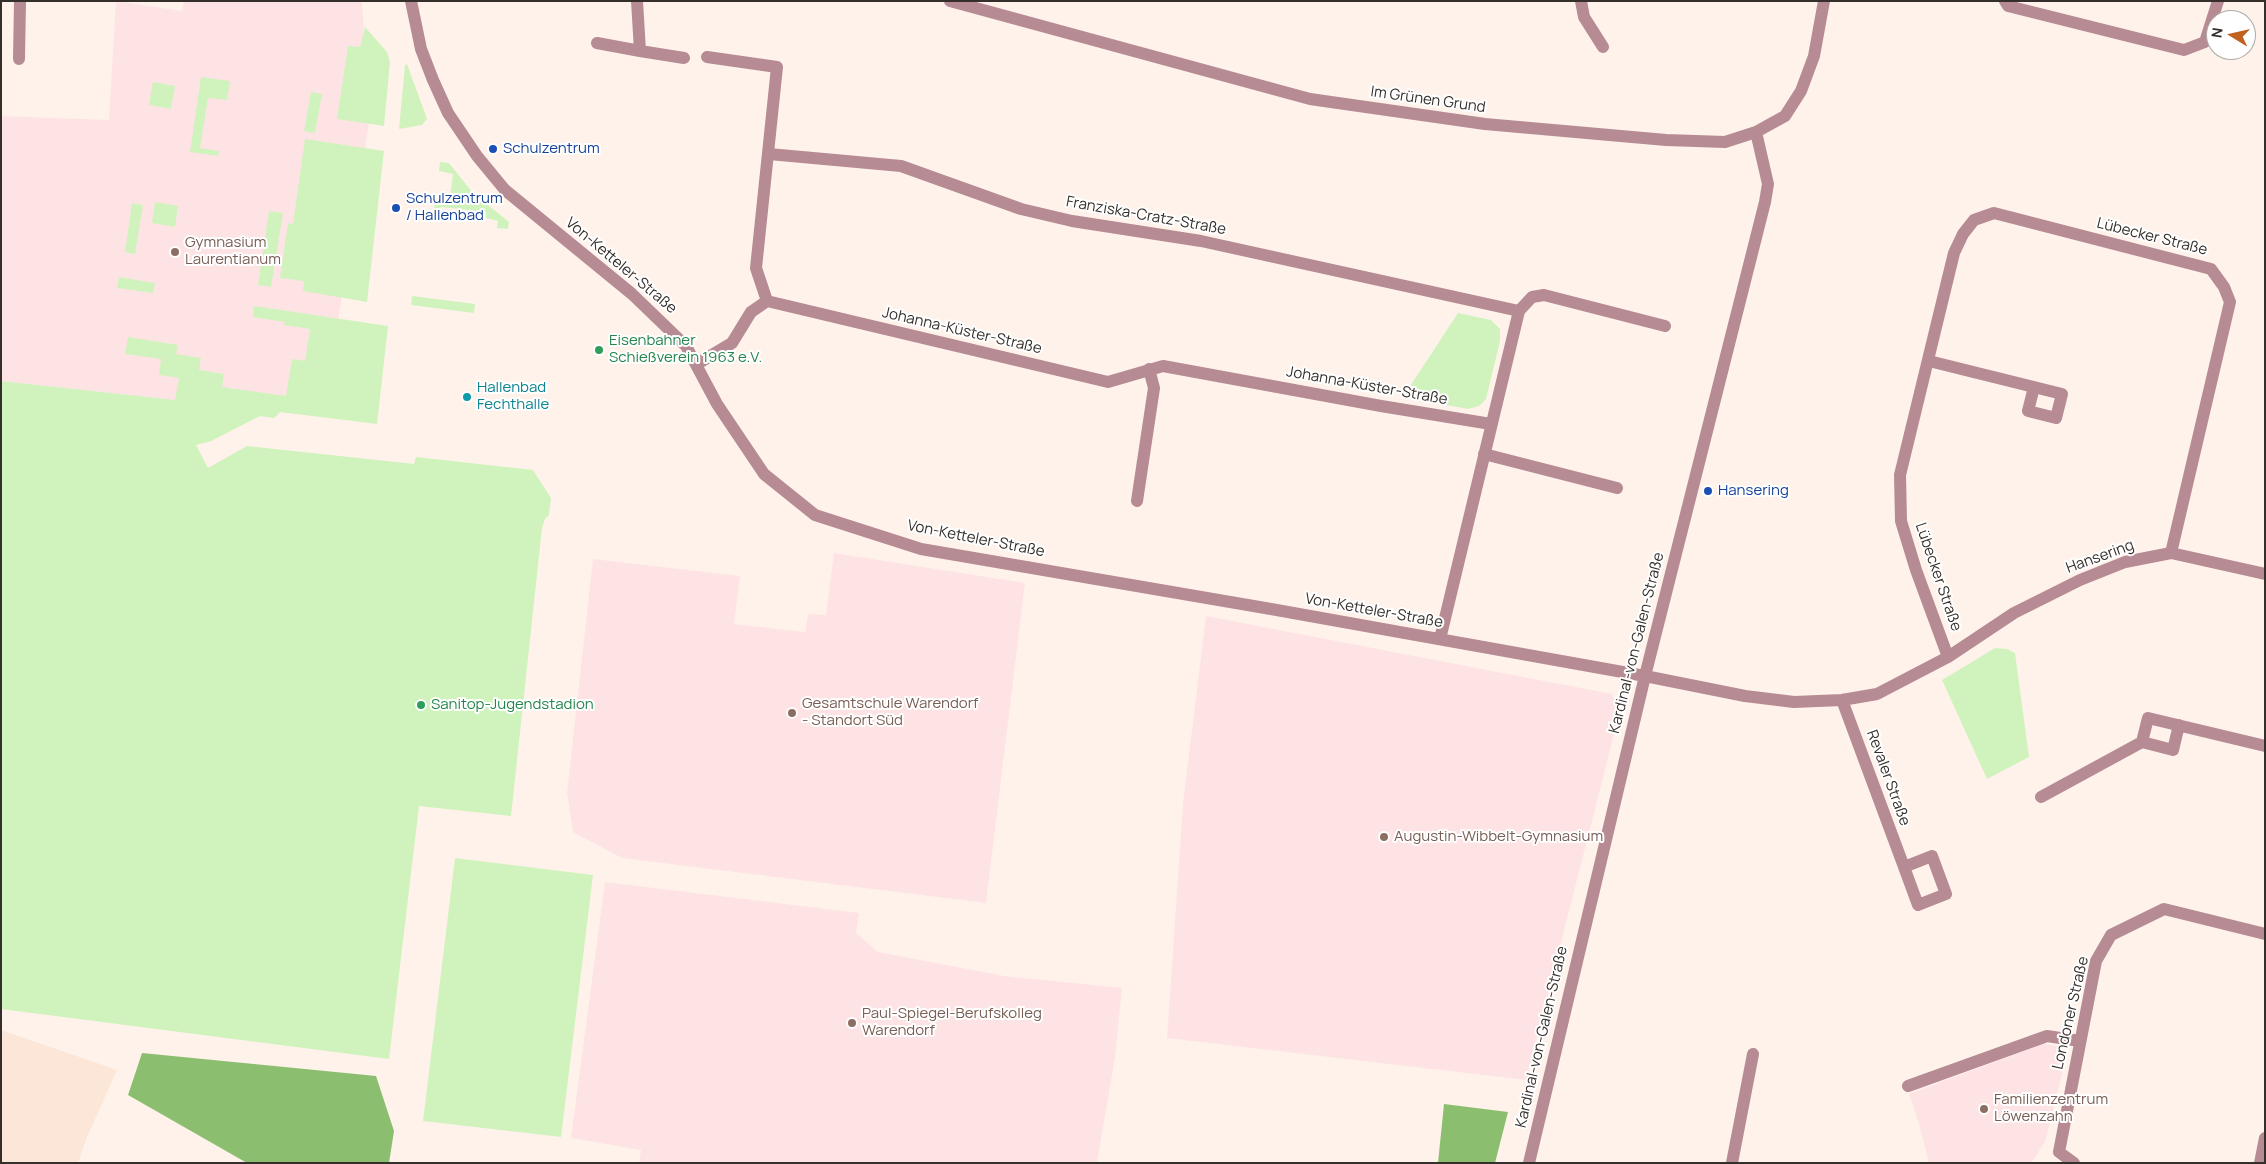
<!DOCTYPE html>
<meta charset="utf-8">
<style>
body{margin:0}
#map{position:relative;width:2266px;height:1164px;overflow:hidden;background:#fff2ea;font-family:Manrope,sans-serif}
canvas{display:block}
.frame{position:absolute;inset:0;border:2px solid #352f2b;pointer-events:none}
.north{position:absolute;left:2206px;top:10px;width:50px;height:50px;box-sizing:border-box;background:#fff;border:1px solid #aeacaa;border-radius:50%;rotate:279deg;font-size:14px;font-weight:700;line-height:20px;text-align:center;color:#352f2b}
.north::after{content:'';display:block;margin:auto;width:18px;height:22px;background:#c1611f;clip-path:polygon(50% 0,100% 100%,50% 72%,0 100%)}
</style>
<div id="map">
<canvas width="2266" height="1164"></canvas>
<div class="frame"></div>
<div class="north">N</div>
</div>
<script>
const g = document.querySelector('canvas').getContext('2d');
g.lineJoin = 'round';
function fillPath(path, color) {
  g.fillStyle = color;
  g.fill(path, 'evenodd');
}
function shape(rows) {
  const path = new Path2D();
  for (const r of rows) {
    path.moveTo(r[0], r[1]);
    for (let i = 2; i < r.length; i += 2) path.lineTo(r[i], r[i + 1]);
  }
  return path;
}
function trace(path, color, width, dash) {
  g.strokeStyle = color;
  g.lineWidth = width;
  g.lineCap = dash ? 'butt' : 'round';
  g.setLineDash(dash || []);
  g.stroke(path);
}
function write(font, color, halo, rows, align = 'center') {
  g.font = font + ' Manrope,sans-serif';
  g.lineWidth = 4;
  g.setLineDash([]);
  g.textBaseline = 'middle';
  g.strokeStyle = halo;
  g.fillStyle = color;
  for (const [text, x, y, turn = 0] of rows) {
    g.save();
    g.translate(x, y);
    g.rotate((+turn || 0) * Math.PI / 180);
    g.textAlign = isNaN(turn) ? turn : align;
    if (halo) g.strokeText(text, 0, 0);
    g.fillText(text, 0, 0);
    g.restore();
  }
}
fillPath(shape([
 [1,1030,117,1070,87,1137,78,1163,1,1163]
]), '#fbe6d7');
fillPath(shape([
 [116,1,182,11,184,1,362,1,369,123,323,416,280,412,274,418,260,416,252,419,211,441,189,402,1,381,1,116,109,120],
 [834,553,1025,583,986,903,622,858,573,832,567,793,593,559,740,576,734,624,805,632,808,614,826,615],
 [1206,616,1612,694,1619,715,1526,1080,1167,1038,1183,803],
 [605,882,859,913,856,933,878,952,1004,976,1122,988,1115,1057,1097,1163,639,1163,641,1150,571,1138],
 [2043,1044,2062,1047,2067,1054,2045,1142,2031,1163,1929,1163,1919,1124,1909,1094]
]), '#fee3e5');
fillPath(shape([
 [365,27,387,52,390,62,384,126,337,119,348,46,360,47],
 [407,64,427,119,422,125,399,129,405,65],
 [201,77,230,81,227,100,208,98,200,148,219,151,218,156,190,152],
 [153,82,175,86,171,109,149,105],
 [311,92,322,94,315,133,304,131],
 [305,139,384,151,367,302,303,291,304,281,280,278,288,223,293,224],
 [440,162,449,163,473,193,509,222,508,229,497,228,498,221,486,218,486,212,441,207,439,220,436,219,433,216,435,203,449,205,453,174,439,171],
 [155,202,178,206,175,227,152,223],
 [132,203,143,205,135,254,125,252],
 [269,211,283,213,271,287,258,285],
 [119,277,155,283,153,293,117,288],
 [412,296,475,304,474,313,411,305],
 [254,306,388,326,377,424,280,412,274,418,260,416,211,441,196,445,208,468,247,446,414,464,416,457,533,470,551,498,549,515,545,519,542,528,511,816,419,806,389,1059,1,1009,1,381,175,400,179,378,159,375,161,359,125,354,128,337,178,345,176,354,201,358,199,370,224,374,222,387,286,396,292,359,305,361,310,329,284,325,285,322,253,317],
 [1458,313,1491,320,1500,329,1500,341,1486,399,1479,406,1468,409,1403,397],
 [1995,648,2007,649,2015,653,2029,757,1987,779,1942,680],
 [455,858,593,875,561,1137,423,1121]
]), '#d0f3bd');
fillPath(shape([
 [142,1053,376,1076,394,1131,389,1163,247,1163,128,1095],
 [1444,1104,1508,1112,1495,1163,1438,1163]
]), '#8cbe70');
trace(shape([
 [411,1,421,49,433,80,448,113,477,156,505,190,632,294,686,346,717,404,764,474,815,515,921,549,1271,609,1645,676,1745,696,1794,702,1842,700,1877,694,1948,657,2014,613,2080,580,2125,562,2171,553,2265,574],
 [637,1,640,51,684,58],
 [950,1,1310,99,1485,124,1666,140,1725,142,1756,132,1785,116,1801,91,1814,56,1824,1],
 [1581,1,1584,17,1603,47],
 [2005,1,2008,6,2184,50,2205,42,2218,1],
 [597,43,640,51],
 [707,57,777,67,756,268,767,301],
 [19,59,20,1],
 [769,154,901,166,1021,209,1072,221,1201,241,1519,311],
 [767,301,1108,382,1163,366,1381,406,1491,424],
 [1929,361,2062,394,2056,418,2028,411,2034,387],
 [697,364,732,343,751,312,767,301],
 [1484,454,1617,488],
 [1137,501,1154,388,1149,369],
 [1440,639,1519,311,1532,297,1544,295,1665,326],
 [1948,657,1916,570,1901,521,1900,475,1954,253,1963,234,1974,220,1994,213,2211,269,2224,287,2230,302,2171,553],
 [1842,700,1904,867,1918,905,1946,894,1932,856,1904,867],
 [2179,725,2173,750,2142,742,2148,718,2265,746],
 [2041,797,2142,742],
 [1908,1086,2047,1036,2080,1041],
 [1529,1163,1645,676,1765,202,1768,184,1756,132],
 [1732,1163,1753,1054],
 [2074,1163,2059,1152,2096,961,2111,935,2164,909,2265,934],
 [2260,1163,2265,1138]
]), '#b68b94', 12);
for (const [x, y, r, color] of [
 [493,149,5,"#1a4fb4"],
 [396,208,5,"#1a4fb4"],
 [175,252,5,"#8d6e63"],
 [599,350,5,"#2e9e5b"],
 [467,397,5,"#0f9aa8"],
 [1708,491,5,"#1a4fb4"],
 [421,705,5,"#2e9e5b"],
 [792,713,5,"#8d6e63"],
 [1384,837,5,"#8d6e63"],
 [852,1023,5,"#8d6e63"],
 [1984,1109,5,"#8d6e63"]
]) {
  const dot = new Path2D();
  dot.arc(x, y, r, 0, 2 * Math.PI);
  g.fillStyle = color;
  g.fill(dot);
  trace(dot, '#fff', 2);
}
write('15px', '#352f2b', '#fff', [
 ["Im Grünen Grund",1428,100,8],
 ["Franziska-Cratz-Straße",1146,216,10],
 ["Lübecker Straße",2152,237,14],
 ["Von-Ketteler-Straße",621,266,40],
 ["Johanna-Küster-Straße",962,331,13],
 ["Johanna-Küster-Straße",1367,386,10],
 ["Von-Ketteler-Straße",976,539,11],
 ["Hansering",2100,557,-20],
 ["Lübecker Straße",1938,577,71],
 ["Von-Ketteler-Straße",1374,611,10],
 ["Kardinal-von-Galen-Straße",1637,643,-76],
 ["Revaler Straße",1888,778,70],
 ["Londoner Straße",2071,1013,-77],
 ["Kardinal-von-Galen-Straße",1542,1037,-77]
]);
write('15px', '#164399', '#fff', [
 ["Schulzentrum",503,149],
 ["Schulzentrum",406,199],
 ["/ Hallenbad",406,216],
 ["Hansering",1718,491]
], 'left');
write('15px', '#785e54', '#fff', [
 ["Gymnasium",185,243],
 ["Laurentianum",185,260],
 ["Gesamtschule Warendorf",802,704],
 ["- Standort Süd",802,721],
 ["Augustin-Wibbelt-Gymnasium",1394,837],
 ["Paul-Spiegel-Berufskolleg",862,1014],
 ["Warendorf",862,1031],
 ["Familienzentrum",1994,1100],
 ["Löwenzahn",1994,1117]
], 'left');
write('15px', '#27864d', '#fff', [
 ["Eisenbahner",609,341],
 ["Schießverein 1963 e.V.",609,358],
 ["Sanitop-Jugendstadion",431,705]
], 'left');
write('15px', '#0d838f', '#fff', [
 ["Hallenbad",477,388],
 ["Fechthalle",477,405]
], 'left');
</script>
